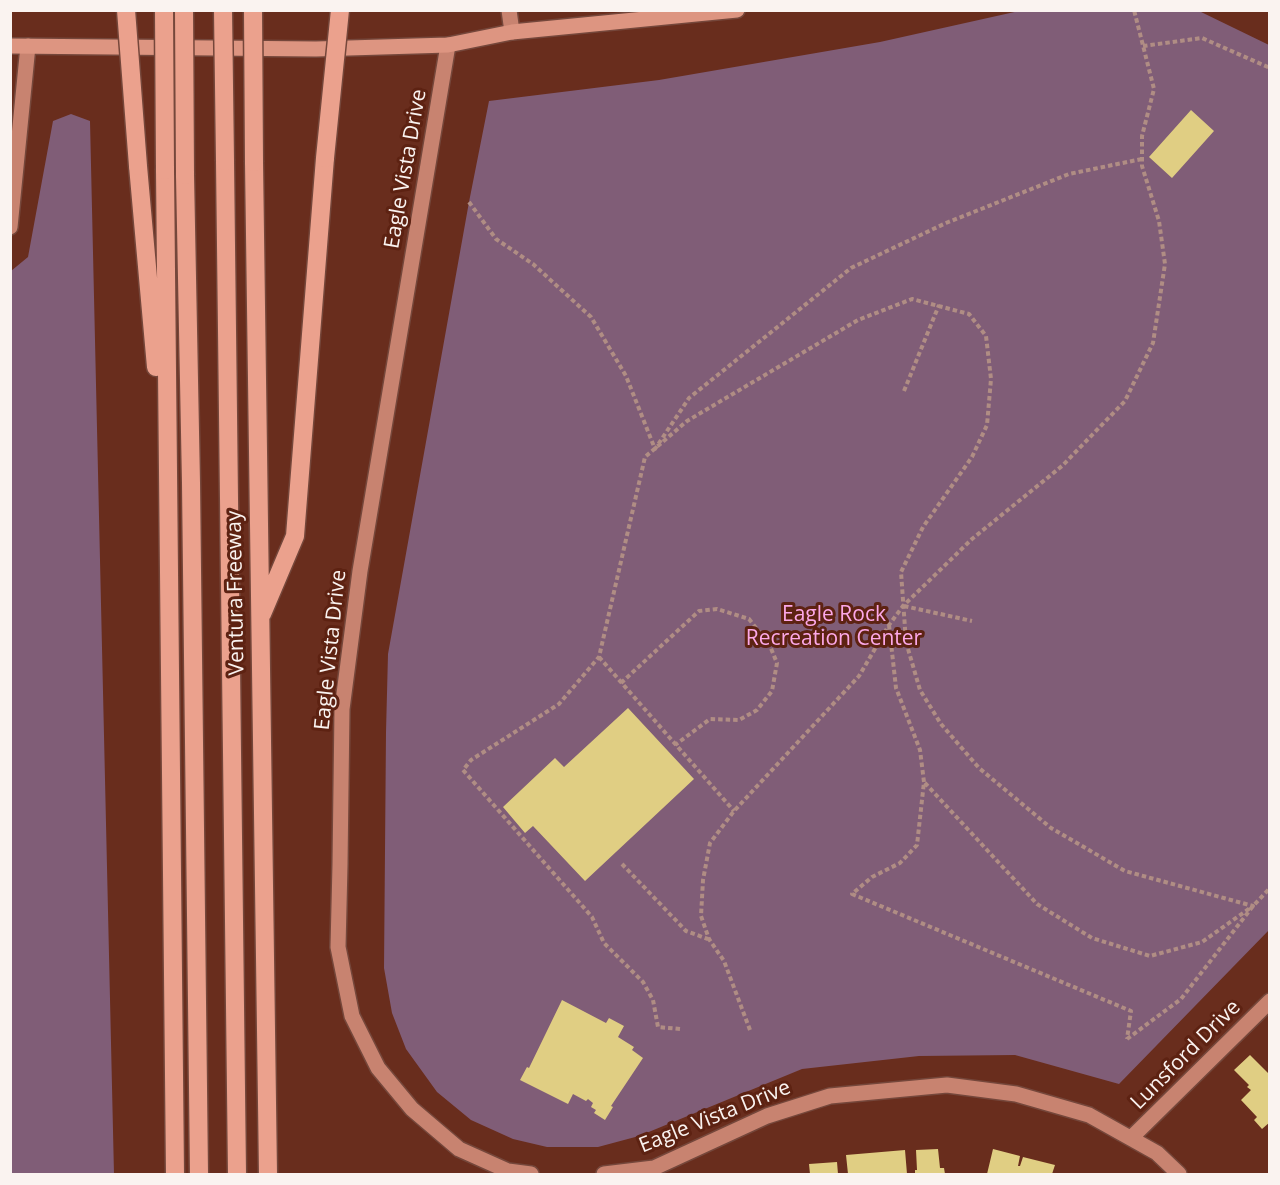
<!DOCTYPE html>
<style>
body{margin:0}
#map{position:relative;width:1280px;height:1185px;overflow:hidden;background:#692d1d;font-family:"Open Sans",sans-serif}
canvas{display:block}
.frame{position:absolute;inset:0;border:12px solid #faf3f0;pointer-events:none}
</style>
<div id="map">
<canvas width="1280" height="1185"></canvas>
<div class="frame"></div>
</div>
<script>
const c = document.querySelector('canvas').getContext('2d');
c.lineJoin = 'round';
function fill(path, color) {
  c.fillStyle = color;
  c.fill(path, 'evenodd');
}
function trace(path, color, width, dash) {
  c.strokeStyle = color;
  c.lineWidth = width;
  c.lineCap = dash ? 'butt' : 'round';
  c.setLineDash(dash || []);
  c.stroke(path);
}
function label(font, color, halo, rows, align = 'center') {
  c.font = font + ' "Open Sans",sans-serif';
  c.lineWidth = 6;
  c.setLineDash([]);
  c.textBaseline = 'middle';
  c.strokeStyle = halo;
  c.fillStyle = color;
  for (const [text, x, y, turn = 0] of rows) {
    c.save();
    c.translate(x, y);
    c.rotate((+turn || 0) * Math.PI / 180);
    c.textAlign = isNaN(turn) ? turn : align;
    if (halo) c.strokeText(text, 0, 0);
    c.fillText(text, 0, 0);
    c.restore();
  }
}
fill(new Path2D(`
 M1019 11H1199L1269 45V930L1119 1084 1015 1055 919 1056 802 1069 639 1136 598 1147H547L513 1139 471 1120 437 1092 406 1049 392 1013 384 968 386 732 388 654 469 202 489 101 659 80 880 42Z
 M71 114 90 121 114 1174H11V271L28 257 53 121Z`), '#805d77');
fill(new Path2D(`
 M1191 110 1214 131 1172 178 1149 157Z
 M628 708 694 779 585 881 533 826 525 833 503 807 555 758 564 767Z
 M562 1000 606 1023 609 1018 624 1026 618 1037 634 1047 632 1050 643 1058 611 1106 613 1107 605 1120 594 1113 596 1110 591 1107 593 1103 588 1099 586 1101 573 1094 568 1104 520 1080 527 1067 529 1068Z
 M1250 1055 1270 1075V1122L1262 1129 1254 1120 1257 1117 1241 1100 1251 1090 1247 1087 1249 1085 1234 1070Z
 M938 1149 940 1168H944L945 1174H915V1170H917L916 1150Z
 M993 1149 1020 1156 1018 1166H1020L1023 1157 1055 1165 1052 1174H987Z
 M905 1150 907 1174H848L846 1155Z
 M837 1162 838 1174H810L809 1164Z`), '#e0ce83');
const minor = new Path2D(`
 M509 10 512 32
 M448 45 360 571 342 709 340 865 338 947 352 1016 378 1068 412 1109 459 1149 508 1171 531 1174
 M10 227 28 46
 M1131 1138 1270 1001
 M604 1174 654 1168 767 1116 830 1096 947 1085 1016 1094 1089 1115 1157 1153 1179 1174`);
const major = new Path2D(`
 M10 46 316 49 448 45 512 32 737 10`);
const highway = new Path2D(`
 M225 161 237 1174
 M254 162 268 1174
 M138 166 156 367
 M165 170 175 1174
 M185 175 191 483 199 1174
 M262 614 295 536 325 158`);
trace(minor, '#75473b', 18);
trace(major, '#75473b', 18);
trace(highway, '#75473b', 21);
trace(new Path2D(`
 M1143 46 1202 38 1270 68
 M469 202 496 239 533 264 591 317 626 376 655 449 689 398 851 268 946 223 1069 174 1142 159
 M904 391 939 305
 M904 606 972 621
 M889 625 896 688 920 750 924 782 917 845 900 863 872 877 852 894 1131 1011 1127 1039
 M599 657 734 811
 M621 683 699 611 717 609 749 619 770 646 777 663 772 691 757 710 739 720 710 719 675 745
 M622 864 686 931 708 939
 M680 1029 658 1027 653 1000 643 982 604 943 592 917 463 770 471 760 559 704 599 657 645 457 687 421 858 320 912 299 969 314 986 336 991 379 987 425 972 457 923 527 901 572 906 642 920 690 941 724 979 768 1051 828 1125 871 1253 906 1202 942 1150 956 1092 938 1037 904 924 782
 M750 1030 724 961 709 939 701 916 703 880 710 843 734 811 859 676 889 625 903 606 972 539 1062 466 1125 401 1153 343 1165 264 1159 221 1142 166V136L1154 89 1134 10
 M1127 1039 1181 999 1253 906 1270 888`), '#b08d84', 4, [4.5, 3]);
trace(minor, '#c88370', 15);
trace(major, '#dd9581', 15);
trace(highway, '#eba18d', 18);
const highwayBridge = new Path2D(`
 M126 10 138 166
 M164 10 165 170
 M184 10 185 175
 M223 10 225 161
 M253 10 254 162
 M325 158 340 10`);
trace(highwayBridge, '#75473b', 21, []);
trace(highwayBridge, '#eba18d', 18);
label('21px', '#faf3f0', '#5d2212', [
 ["Eagle Vista Drive",406,169,-80],
 ["Ventura Freeway",236,593,-91],
 ["Eagle Vista Drive",331,650,-84],
 ["Lunsford Drive",1186,1055,-45],
 ["Eagle Vista Drive",715,1117,-22]
]);
label('21px', '#fca8e8', '#5d2212', [
 ["Eagle Rock",834,615],
 ["Recreation Center",834,639]
]);
</script>
